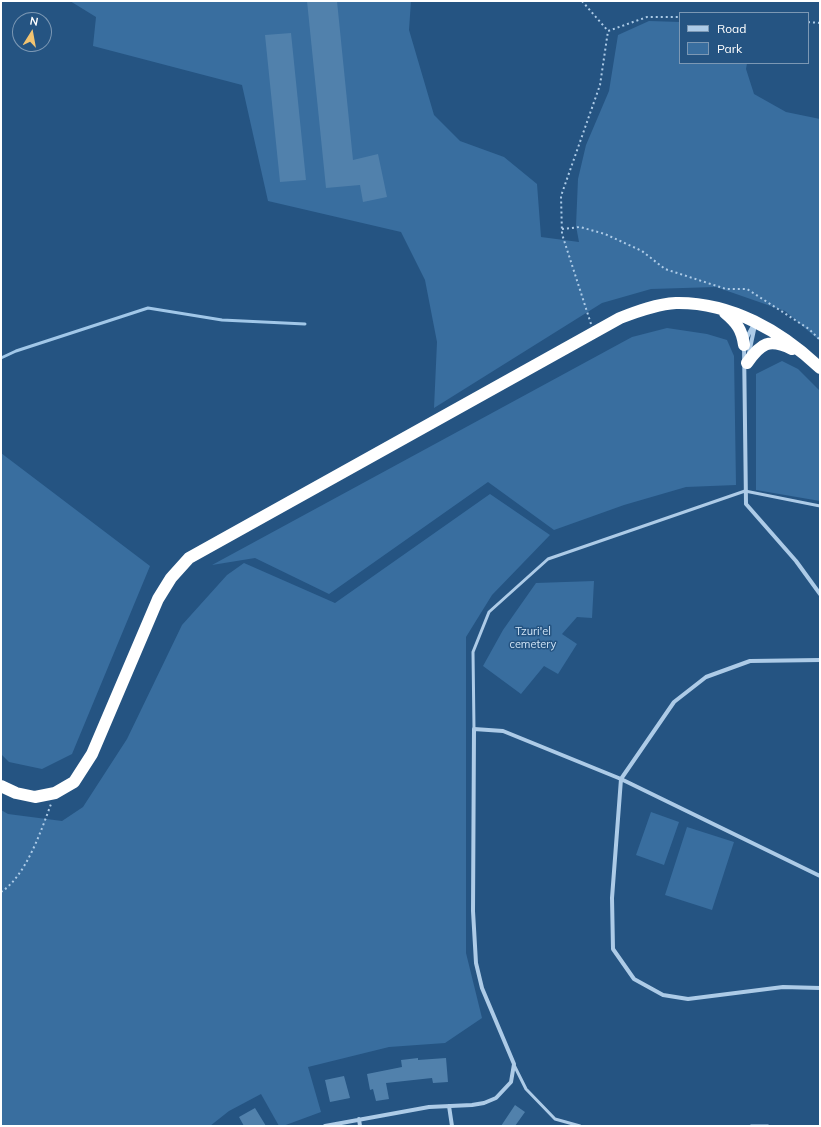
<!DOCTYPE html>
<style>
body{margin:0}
#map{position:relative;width:821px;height:1127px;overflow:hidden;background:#255482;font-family:Mulish,sans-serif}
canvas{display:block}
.frame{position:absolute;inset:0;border:2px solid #fff;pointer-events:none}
.legend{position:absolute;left:679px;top:12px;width:130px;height:52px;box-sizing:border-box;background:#255482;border:1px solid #7c98b4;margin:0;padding:5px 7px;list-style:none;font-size:12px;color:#fff}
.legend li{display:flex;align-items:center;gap:8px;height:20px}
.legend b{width:20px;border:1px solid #7c98b4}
.north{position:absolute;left:12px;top:12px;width:40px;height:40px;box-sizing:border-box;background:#255482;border:1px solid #7c98b4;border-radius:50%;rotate:11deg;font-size:11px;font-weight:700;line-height:16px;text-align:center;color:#fff}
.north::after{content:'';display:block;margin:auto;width:14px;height:18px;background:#f1c371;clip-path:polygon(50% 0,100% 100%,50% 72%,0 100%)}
</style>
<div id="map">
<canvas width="821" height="1127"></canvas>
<div class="frame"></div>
<ul class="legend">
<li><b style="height:5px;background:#adcbe7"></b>Road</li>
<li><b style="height:11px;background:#396e9f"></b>Park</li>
</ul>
<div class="north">N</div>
</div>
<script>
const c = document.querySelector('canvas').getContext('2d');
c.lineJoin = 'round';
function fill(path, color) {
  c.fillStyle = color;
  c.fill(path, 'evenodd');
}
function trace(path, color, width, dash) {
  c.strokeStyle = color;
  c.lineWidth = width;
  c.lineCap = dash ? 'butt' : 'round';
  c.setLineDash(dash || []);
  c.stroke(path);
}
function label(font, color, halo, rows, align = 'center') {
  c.font = font + ' Mulish,sans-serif';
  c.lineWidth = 3;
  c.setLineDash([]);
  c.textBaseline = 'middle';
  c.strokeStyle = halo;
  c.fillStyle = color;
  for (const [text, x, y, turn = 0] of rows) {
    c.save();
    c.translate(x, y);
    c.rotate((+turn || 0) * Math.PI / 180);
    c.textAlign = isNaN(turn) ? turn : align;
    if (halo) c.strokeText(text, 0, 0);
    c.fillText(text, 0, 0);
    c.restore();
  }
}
fill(new Path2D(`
 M70 1H411L409 30 434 115 460 141 504 157 537 184 541 237 579 242 576 226 578 179 586 145 609 91 618 35 649 21 680 22V63H747L746 69 754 94 786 112 820 119V341L785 311 716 287 651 289 602 303 434 408 437 342 425 280 401 232 268 201 242 85 93 46 96 17Z
 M667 328 707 334 727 340 734 356 736 485 686 487 624 505 554 530 488 482 329 594 255 558 212 565 632 337Z
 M782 361 798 369 820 391V501L756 490V374Z
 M1 453 150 566 72 754 42 769 9 762 1 754Z
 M490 494 550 535 492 595 466 637V953L482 1018 445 1043 389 1047 308 1067 321 1112 283 1126H279L261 1094 229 1111 210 1126H1V810L8 814 62 821 83 807 127 739 182 625 227 575 244 563 335 603Z
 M594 581 592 618 577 617 562 634 577 644 558 674 544 666 521 694 483 666 503 630 536 583Z
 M651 812 679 822 664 865 636 855Z
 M687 827 734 842 712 910 665 895Z`), '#396e9f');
trace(new Path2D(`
 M1 358 16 351 148 308 222 320 305 324`), '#a1c7e8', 3);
fill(new Path2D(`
 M307 1H337L353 160 378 154 387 197 363 202 360 185 326 188Z
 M291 33 306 180 280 182 265 35Z
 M418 1058V1060L446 1058 448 1082 433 1083 432 1078 386 1083 389 1099 376 1101 373 1089 370 1090 367 1074 402 1067 401 1060Z
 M344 1076 350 1098 330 1102 325 1080Z
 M515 1105 525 1112 515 1126H501Z
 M255 1108 266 1126H244L239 1117Z`), '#5181ac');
trace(new Path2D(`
 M582 1 608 31
 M808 22 820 23
 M562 229 580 227 605 234 642 251 665 269 726 289H747L809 329 820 340
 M591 324 562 234 561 196 600 85 608 31 647 17H680
 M1 892C26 876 41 831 51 804`), '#adcbe7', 2, [2, 3]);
trace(new Path2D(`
 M474 729 473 652 489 612 548 559 745 491 820 506
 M514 1065 526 1089 555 1119 580 1126
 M751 1126H768`), '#adcbe7', 3);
trace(new Path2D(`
 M746 339 754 324
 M744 345 746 504 796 561 820 594
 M749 353 755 325
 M820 660 750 661 706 677 674 702 621 779 612 898 613 949 634 979 663 995 688 999 783 987 820 988
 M449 1106 452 1126
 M359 1119 360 1126
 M325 1126 429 1107 472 1105 484 1103 496 1098 511 1082 514 1064 482 988 476 963 473 911 474 729 503 731 621 779 820 876`), '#adcbe7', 4);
trace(new Path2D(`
 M725 313C737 323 742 330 744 345
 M747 363C761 343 769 338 792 349
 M1 786 16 793 35 797 55 793 74 782 92 754 158 599 171 578 189 558 620 318C638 311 657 304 676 303 731 302 781 331 820 368`), '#fff', 12);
label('11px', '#d0e4f6', '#255482', [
 ["Tzuri'el",533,632],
 ["cemetery",533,645]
]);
</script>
